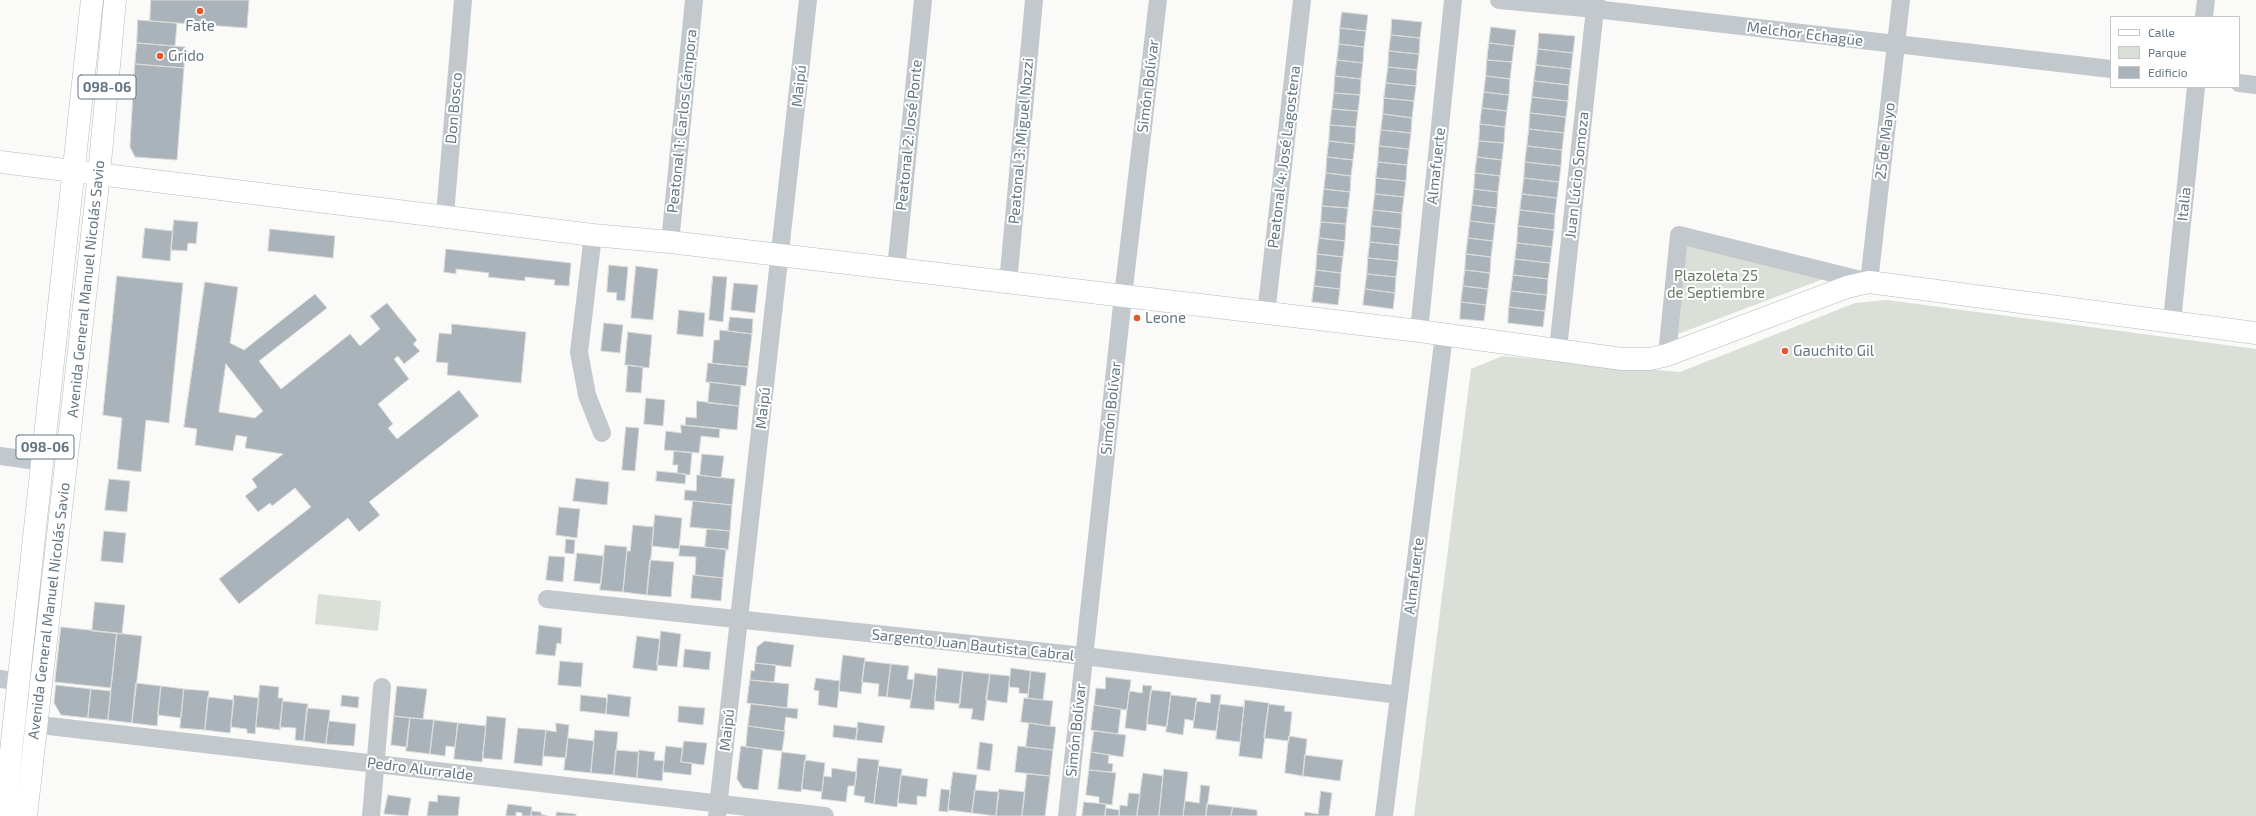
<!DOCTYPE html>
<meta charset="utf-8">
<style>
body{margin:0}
#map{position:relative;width:2256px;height:816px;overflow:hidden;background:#fafaf8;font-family:"Exo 2",sans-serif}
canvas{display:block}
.legend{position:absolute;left:2110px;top:16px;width:130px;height:72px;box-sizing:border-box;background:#fff;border:1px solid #c1c8cd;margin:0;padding:5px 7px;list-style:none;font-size:12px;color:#657683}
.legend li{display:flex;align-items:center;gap:8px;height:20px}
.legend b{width:20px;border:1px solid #c1c8cd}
</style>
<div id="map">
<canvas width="2256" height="816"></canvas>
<ul class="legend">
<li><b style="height:5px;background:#fff"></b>Calle</li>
<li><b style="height:11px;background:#dadfd7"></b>Parque</li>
<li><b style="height:11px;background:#aab3b9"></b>Edificio</li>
</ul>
</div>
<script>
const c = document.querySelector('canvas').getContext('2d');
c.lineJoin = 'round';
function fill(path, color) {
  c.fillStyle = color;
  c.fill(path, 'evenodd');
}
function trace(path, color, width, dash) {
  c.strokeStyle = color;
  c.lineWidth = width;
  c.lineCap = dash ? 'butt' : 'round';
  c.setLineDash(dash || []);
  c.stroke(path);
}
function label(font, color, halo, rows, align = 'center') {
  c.font = font + ' "Exo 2",sans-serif';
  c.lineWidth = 4;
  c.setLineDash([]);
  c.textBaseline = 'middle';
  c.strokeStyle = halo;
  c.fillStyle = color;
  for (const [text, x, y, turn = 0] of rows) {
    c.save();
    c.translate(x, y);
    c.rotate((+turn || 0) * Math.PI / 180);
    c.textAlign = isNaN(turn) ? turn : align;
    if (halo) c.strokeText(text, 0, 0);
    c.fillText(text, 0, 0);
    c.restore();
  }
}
fill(new Path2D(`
 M1686 246 1842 272 1678 334Z
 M1887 300 2256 349V816H1414L1471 369 1502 356 1680 372 1855 303Z
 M318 594 381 601 378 631 315 624Z`), '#dadfd7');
const building = new Path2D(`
 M151 0H249L247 28 150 21Z
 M1342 12 1368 15 1366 31 1340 28Z
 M1392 19 1422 22 1420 38 1391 35Z
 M138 20 177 23 175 46 137 43Z
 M1491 27 1516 30 1514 46 1489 43Z
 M1340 28 1366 31 1364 47 1339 44Z
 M1539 33 1575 36 1573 53 1538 49Z
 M1391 35 1420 38 1419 54 1389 51Z
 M137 43 185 47 184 68 135 64Z
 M1489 43 1514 46 1512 62 1487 60Z
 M1339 44 1364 47 1363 63 1337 60Z
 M1538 49 1573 53 1571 69 1536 65Z
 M1389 51 1419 54 1417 70 1388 67Z
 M1337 60 1363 63 1361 79 1335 76Z
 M1487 60 1512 62 1510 79 1486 76Z
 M135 64 184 68 177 160 135 157 130 147Z
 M1536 65 1571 69 1569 85 1534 81Z
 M1388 67 1417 70 1416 86 1386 83Z
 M1335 76 1361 79 1360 95 1334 93Z
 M1486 76 1510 79 1509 95 1484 92Z
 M1534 81 1569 85 1568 101 1532 97Z
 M1386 83 1416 86 1414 101 1384 98Z
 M1484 92 1509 95 1507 111 1482 108Z
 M1334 93 1360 95 1358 111 1332 109Z
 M1532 97 1568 101 1566 117 1530 113Z
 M1384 98 1414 101 1412 118 1383 114Z
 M1482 108 1507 111 1505 127 1480 124Z
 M1332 109 1358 111 1356 127 1330 125Z
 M1530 113 1566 117 1564 133 1529 129Z
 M1383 114 1412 118 1411 133 1381 130Z
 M1480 124 1505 127 1504 143 1479 141Z
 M1330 125 1356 127 1355 144 1329 141Z
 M1529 129 1564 133 1562 150 1527 146Z
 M1381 130 1411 133 1409 149 1379 146Z
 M1329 141 1355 144 1353 160 1327 157Z
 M1479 141 1504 143 1502 160 1477 157Z
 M1379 146 1409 149 1407 165 1378 162Z
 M1527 146 1562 150 1561 166 1525 162Z
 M1327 157 1353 160 1351 176 1326 173Z
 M1477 157 1502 160 1500 176 1475 173Z
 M1378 162 1407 165 1406 181 1376 178Z
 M1525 162 1561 166 1559 182 1524 178Z
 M1326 173 1351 176 1350 192 1324 189Z
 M1475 173 1500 176 1498 192 1474 189Z
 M1376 178 1406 181 1404 197 1375 194Z
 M1524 178 1559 182 1557 198 1522 194Z
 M1324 189 1350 192 1348 208 1322 206Z
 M1474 189 1498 192 1497 208 1472 205Z
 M1375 194 1404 197 1402 213 1373 210Z
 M1522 194 1557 198 1555 214 1520 210Z
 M1472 205 1497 208 1495 224 1470 221Z
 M1322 206 1348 208 1346 224 1321 222Z
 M1373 210 1402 213 1401 229 1371 226Z
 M1520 210 1555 214 1554 230 1518 226Z
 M174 220 198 222 196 244 188 243 187 251 171 250Z
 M1470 221 1495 224 1493 241 1468 238Z
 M1321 222 1346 224 1345 241 1319 238Z
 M1371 226 1401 229 1399 245 1370 242Z
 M1518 226 1554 230 1552 247 1517 243Z
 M145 228 173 231 170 261 142 258Z
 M270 229 335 236 333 258 268 251Z
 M1319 238 1345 241 1343 257 1317 254Z
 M1468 238 1493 241 1491 257 1466 254Z
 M1370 242 1399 245 1398 261 1368 258Z
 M1517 243 1552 247 1550 263 1515 259Z
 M446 249 571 263 569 286 554 285 555 280 525 277V281L488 277 489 273 456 269V274L444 272Z
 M1317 254 1343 257 1341 273 1316 270Z
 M1466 254 1491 257 1490 273 1465 270Z
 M1368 258 1398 261 1396 277 1367 274Z
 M1515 259 1550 263 1548 279 1513 275Z
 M609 265 628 267 625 301 616 300 617 293 607 292Z
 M636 266 658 269 653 320 631 318Z
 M1316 270 1341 273 1340 289 1314 286Z
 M1465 270 1490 273 1488 289 1463 286Z
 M1367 274 1396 277 1395 293 1365 289Z
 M1513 275 1548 279 1547 295 1511 291Z
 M117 276 183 283 169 423 146 420 141 472 117 469 122 418 103 415Z
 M713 276 727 277 723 322 709 320Z
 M205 282 238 287 230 343 244 350 315 294 327 308 259 361 281 389 350 334 360 346 380 329 370 316 387 303 417 340 413 344 420 351 404 364 398 356 394 359 409 379 378 404 393 424 388 428 397 439 459 390 479 416 369 502 380 515 359 532 348 518 239 604 219 579 311 507 295 488 272 506 270 503 258 512 245 496 257 487 252 479 283 454 245 448 247 437 236 435 233 451 195 445 197 429 184 427ZM226 364 263 411 255 418 219 412Z
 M734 283 758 285 755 313 731 310Z
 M1314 286 1340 289 1338 305 1312 302Z
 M1463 286 1488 289 1486 305 1461 302Z
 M1365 289 1395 293 1393 309 1363 305Z
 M1511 291 1547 295 1545 311 1509 307Z
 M1461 302 1486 305 1484 321 1460 319Z
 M1509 307 1545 311 1543 327 1508 323Z
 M679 310 705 313 703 337 677 334Z
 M730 317 753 319 752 334 728 331Z
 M604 323 623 325 620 353 601 351Z
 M452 324 526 332 521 383 447 375 448 363 436 362 439 333 451 334Z
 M720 330 752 334 748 367 712 363 714 340H719Z
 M628 332 652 335 649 368 625 365Z
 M708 363 748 367 746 386 706 382Z
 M628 365 643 367 641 393 626 392Z
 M710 382 741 386 739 406 708 403Z
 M646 398 665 400 663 426 644 424Z
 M697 401 739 406 737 430 685 425 686 417 696 418Z
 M681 425 720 429 719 438 701 436 699 453 664 450 666 431 681 433Z
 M626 427 639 428 635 471 622 470Z
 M674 451 692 453 690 475 677 473 678 465H673Z
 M702 454 724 456 721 478 700 475Z
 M657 471 686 474 685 484 656 481Z
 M697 475 735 479 732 505 684 500 685 490 696 491Z
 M576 478 609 482 607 505 573 501Z
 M109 479 130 481 127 512 105 510Z
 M693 501 732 505 730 531 690 527Z
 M559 507 580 509 577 538 556 535Z
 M655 515 682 518 679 549 652 546Z
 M633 525 654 527 647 595 623 592 627 551H630Z
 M707 529 730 531 728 550 705 547Z
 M104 531 126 533 123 563 101 561Z
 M566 539 575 540 574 554 565 553Z
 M605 545 627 547 623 592 600 590Z
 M680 545 726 549 723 578 695 575 696 557 679 556Z
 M577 553 604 556 601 584 574 581Z
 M549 556 565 557 563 582 546 580Z
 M650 560 674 562 671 597 647 595Z
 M693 575 723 578 721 601 691 598Z
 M95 602 125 605 122 634 92 631Z
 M539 625 562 628 561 644 557 643 555 656 536 654Z
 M61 627 117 633 111 688 55 682Z
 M661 631 681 634 677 667 657 665Z
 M117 633 142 636 132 723 108 720Z
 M637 636 660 639 657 671 633 668Z
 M765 641 794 645 791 667 755 663 757 647Z
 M685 649 711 652 709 670 683 667Z
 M843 655 865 658 861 694 839 691Z
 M560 661 583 663 581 687 558 685Z
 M865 661 891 664 887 697 878 696 879 684 862 682Z
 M755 663 776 665 774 682 750 680 751 670 754 671Z
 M891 664 909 666 907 679 914 680 911 700 887 697Z
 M938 668 963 671 960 704 935 701Z
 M1011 668 1031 671 1028 694 1019 693V688L1009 687Z
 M963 671 990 674 984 721 971 719 973 709 959 708Z
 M1031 671 1046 673 1043 700 1028 698Z
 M915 673 937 676 934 710 910 708Z
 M990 674 1010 676 1007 703 986 700Z
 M1106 677 1131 680 1127 710 1094 705 1096 688 1105 689Z
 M816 678 840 681 837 708 818 705 819 691 814 690Z
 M750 680 789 684 787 708 747 703Z
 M136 683 161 686 157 726 132 723Z
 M56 685 91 689 88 718 61 715 54 703Z
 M260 685 279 687 278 698H283L280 730 256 727Z
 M1143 685 1152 686 1146 731 1125 728 1129 691 1142 693Z
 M161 686 184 689 181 718 158 715Z
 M397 686 427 689 423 719 394 716Z
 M91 689 111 691 108 720 88 718Z
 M184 689 209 691 205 730 180 728Z
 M1151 690 1171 692 1167 727 1147 724Z
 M608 694 631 697 629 717 606 714Z
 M1211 694 1221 695 1216 731 1193 728 1196 701 1210 703Z
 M234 695 259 698 255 734 247 733V729L231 727Z
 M342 695 359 697 358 708 341 706Z
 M581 695 607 698 606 714 580 711Z
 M1171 695 1197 698 1194 721 1185 719 1183 735 1166 732Z
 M208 697 234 700 230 733 205 730Z
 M1024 698 1053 701 1050 726 1021 722Z
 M1245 700 1269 703 1262 759 1239 756Z
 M283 701 308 704 304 741 295 740 296 728 280 727Z
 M751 704 798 709 797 719 786 717 784 731 748 726Z
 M1220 704 1244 707 1240 742 1216 739Z
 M1269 704 1285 706 1284 711 1292 712 1289 741 1264 738Z
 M1094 705 1121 709 1118 734 1091 730Z
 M679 706 705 708 703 725 678 722Z
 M307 708 330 710 326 744 304 741Z
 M394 716 410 718 407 747 391 745Z
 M487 716 506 718 502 760 483 758Z
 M410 718 434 720 430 754 406 751Z
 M434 720 458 723 455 747 446 746 445 756 430 754Z
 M329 721 356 724 354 746 326 744Z
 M858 722 885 726 882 743 856 740Z
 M458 723 486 726 482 762 454 759Z
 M556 723 569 725 566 758 543 756 546 730 556 732Z
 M1029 723 1056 727 1053 750 1026 747Z
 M834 725 858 728 856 740 833 737Z
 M748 726 785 731 782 751 746 747Z
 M518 728 546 730 542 766 514 763Z
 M595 730 618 732 614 775 591 773Z
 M1094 731 1126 735 1123 757 1091 752Z
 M1289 736 1307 739 1303 776 1285 773Z
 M568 738 594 741 591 773 564 770Z
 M684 741 707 743 704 765 681 762Z
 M980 742 993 744 990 771 977 769Z
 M666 746 683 748 681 762 692 763 691 775 663 772Z
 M741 746 763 749 758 790 743 788 737 779Z
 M1018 746 1053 750 1050 776 1015 772Z
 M616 750 639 752 637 778 614 775Z
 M639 750 655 752 654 760 664 761 662 781 637 778Z
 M782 752 806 755 801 792 778 789Z
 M1091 752 1109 755 1108 763 1113 764 1112 772 1089 770Z
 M1305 755 1343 760 1340 781 1303 776Z
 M858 758 879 760 874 804 864 802 865 797 854 795Z
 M805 760 825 763 822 792 802 789Z
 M879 766 902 769 897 807 874 804Z
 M832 768 857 772 855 786H848L846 802 821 799 824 776 831 777Z
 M1164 769 1188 772 1183 816H1159Z
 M1089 770 1116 773 1112 805 1099 803V797L1086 795Z
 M953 772 977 775 972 813 948 810Z
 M1143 773 1163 776 1159 816H1137Z
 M1027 774 1050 776 1045 816H1022Z
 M901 775 928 779 926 797 917 796V805L898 803Z
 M1201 785 1210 786 1206 816H1183L1185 801 1199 803Z
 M941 789 950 790 948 812 939 811Z
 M999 789 1025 792 1022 816H996Z
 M975 790 999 792 996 816 972 813Z
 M1321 791 1332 793 1329 816H1304L1305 812 1318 814Z
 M1129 793 1140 794 1137 816H1119L1120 805 1127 806Z
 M388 795 411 798 408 816 384 814Z
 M438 795 460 797 458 816H427L429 801 437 802Z
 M1084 802 1106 804 1105 816H1082Z
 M508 804 532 807 531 816H522V813L516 812V816H506Z
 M1207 804 1233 807 1231 816H1206Z
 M1233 807 1257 810V816H1231Z
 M1106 808 1119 810V816H1105Z
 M532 811 541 812V814L548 816H531Z
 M557 812 576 814V816H556Z`);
fill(building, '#aab3b9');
trace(building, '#dcdcda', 1);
const major = new Path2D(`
 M0 162 593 235 670 242 1419 331 1622 359H1650L1667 355 1847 287 1869 282 2256 333
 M4 816 92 0
 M26 816 99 174 115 0`);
trace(major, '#b5babe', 23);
trace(new Path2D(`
 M1499 0 1595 9 2111 69
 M2204 17 2206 0
 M2239 83 2256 85
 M445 215 463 0
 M593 235 579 352 587 395 602 433
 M670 242 694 0
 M896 269 923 0
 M1008 283 1034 0
 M1266 314 1302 0
 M2172 321 2196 87
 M1419 331 1453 0
 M1558 349 1596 0
 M1667 355 1679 235 1869 282 1901 0
 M0 456 43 462
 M547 599 1084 656 1399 695
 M0 679 41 685
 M23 723 825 816
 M371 816 382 687
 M717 816 808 0
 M1067 816 1123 296 1158 0
 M1384 816 1444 335`), '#c3c8cc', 18);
trace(major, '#fff', 22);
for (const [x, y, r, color] of [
 [200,11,4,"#e4572e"],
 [160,56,4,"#e4572e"],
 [1137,318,4,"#e4572e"],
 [1785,351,4,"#e4572e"]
]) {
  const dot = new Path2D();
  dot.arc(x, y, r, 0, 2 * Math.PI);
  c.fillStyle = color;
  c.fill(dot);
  trace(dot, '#fff', 1.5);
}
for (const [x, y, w] of [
 [107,87,58],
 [45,447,58]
]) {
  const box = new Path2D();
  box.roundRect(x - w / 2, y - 12, w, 24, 3);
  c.fillStyle = '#fff';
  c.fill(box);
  trace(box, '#657683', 1);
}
label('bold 14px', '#657683', null, [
 ["098-06",107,87],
 ["098-06",45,447]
]);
label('15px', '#657683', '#fff', [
 ["Fate",200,26,"center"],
 ["Grido",168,56],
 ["Leone",1145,318],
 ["Gauchito Gil",1793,351]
], 'left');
label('15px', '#657683', '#fff', [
 ["Melchor Echagüe",1805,34,7],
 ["Maipú",799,86,-84],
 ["Simón Bolívar",1148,86,-83],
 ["Don Bosco",454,108,-85],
 ["Peatonal 1: Carlos Cámpora",682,121,-84],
 ["Peatonal 2: José Ponte",909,135,-84],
 ["Peatonal 3: Miguel Nozzi",1021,141,-85],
 ["25 de Mayo",1885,141,-83],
 ["Peatonal 4: José Lagostena",1284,157,-83],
 ["Almafuerte",1436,166,-84],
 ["Juan Lúcio Somoza",1577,175,-84],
 ["Italia",2184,204,-84],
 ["Avenida General Manuel Nicolás Savio",86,289,-84],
 ["Maipú",763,408,-84],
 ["Simón Bolívar",1111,408,-84],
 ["Almafuerte",1414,576,-83],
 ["Avenida General Manuel Nicolás Savio",49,611,-83],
 ["Sargento Juan Bautista Cabral",973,645,6],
 ["Maipú",727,730,-84],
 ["Simón Bolívar",1076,730,-84],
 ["Pedro Alurralde",420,769,7]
]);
label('15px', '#687a64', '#fff', [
 ["Plazoleta 25",1716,276],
 ["de Septiembre",1716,293]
]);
</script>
